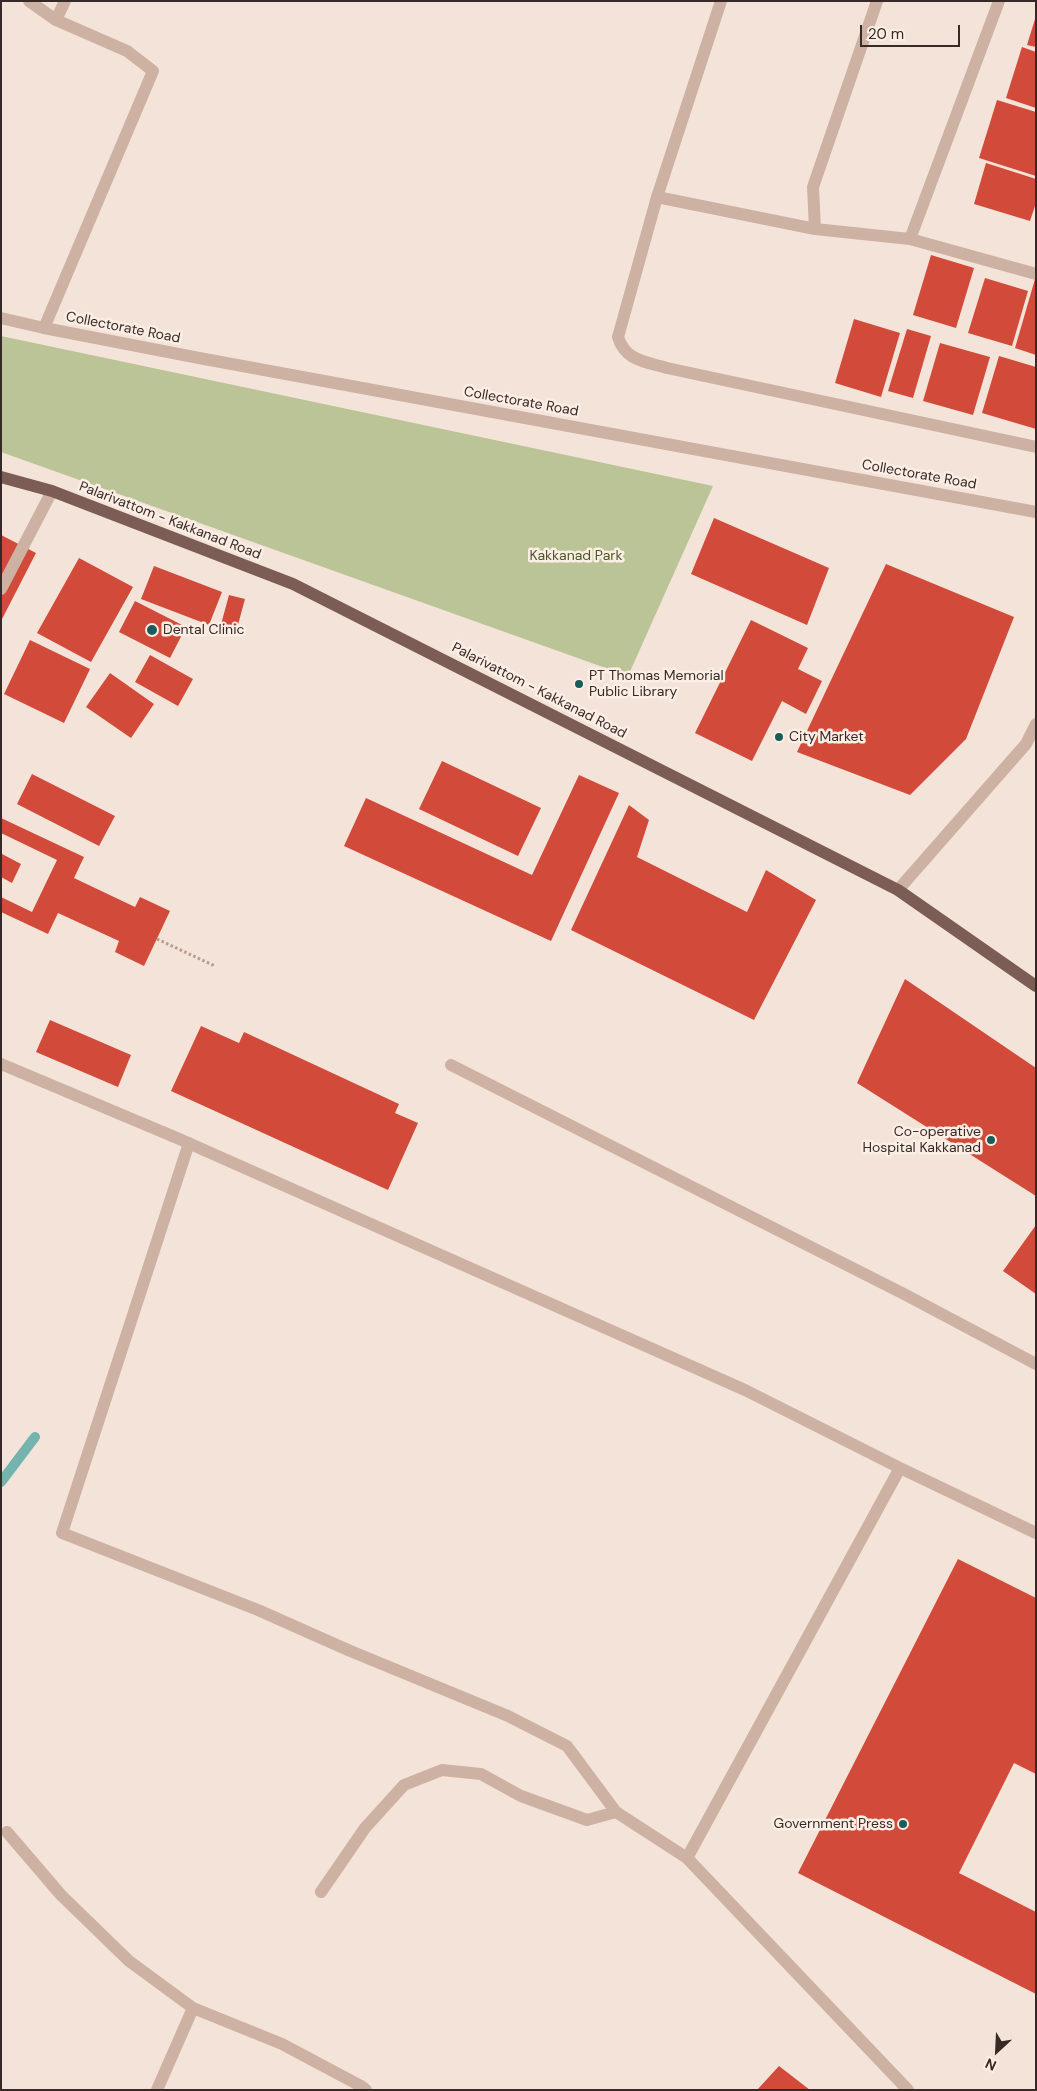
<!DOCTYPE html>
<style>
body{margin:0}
#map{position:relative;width:1037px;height:2091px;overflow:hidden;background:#f4e3d8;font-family:"DM Sans",sans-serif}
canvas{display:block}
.frame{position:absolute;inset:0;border:2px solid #372926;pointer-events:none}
.north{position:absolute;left:972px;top:2026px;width:50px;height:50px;-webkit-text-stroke:4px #fbeee5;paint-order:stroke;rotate:205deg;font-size:14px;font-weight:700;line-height:20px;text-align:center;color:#372926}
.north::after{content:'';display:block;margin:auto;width:18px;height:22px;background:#372926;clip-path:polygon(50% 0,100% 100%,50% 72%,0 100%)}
.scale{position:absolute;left:860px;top:25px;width:100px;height:22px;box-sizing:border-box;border:2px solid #372926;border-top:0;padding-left:6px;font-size:15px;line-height:18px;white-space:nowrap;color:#372926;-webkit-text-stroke:4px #fbeee5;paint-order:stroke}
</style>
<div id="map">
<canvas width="1037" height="2091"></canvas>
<div class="frame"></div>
<div class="north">N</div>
<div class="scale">20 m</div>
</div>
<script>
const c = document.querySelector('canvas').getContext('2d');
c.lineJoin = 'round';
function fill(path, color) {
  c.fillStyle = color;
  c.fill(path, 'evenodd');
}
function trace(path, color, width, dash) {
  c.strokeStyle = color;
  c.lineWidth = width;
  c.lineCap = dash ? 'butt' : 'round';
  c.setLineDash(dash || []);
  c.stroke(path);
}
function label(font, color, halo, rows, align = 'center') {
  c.font = font + ' "DM Sans",sans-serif';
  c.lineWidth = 5;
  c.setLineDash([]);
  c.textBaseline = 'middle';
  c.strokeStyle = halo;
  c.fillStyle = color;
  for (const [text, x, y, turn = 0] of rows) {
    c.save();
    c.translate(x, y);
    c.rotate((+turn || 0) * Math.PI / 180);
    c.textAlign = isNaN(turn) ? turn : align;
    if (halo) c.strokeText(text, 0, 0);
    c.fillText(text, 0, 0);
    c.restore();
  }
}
fill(new Path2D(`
 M1 336 713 486 628 676 1 452Z`), '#bbc497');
trace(new Path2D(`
 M1 1482 35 1437`), '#75b3ae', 10);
fill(new Path2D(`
 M1035 19H1036V47L1027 45Z
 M1022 47 1036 52V108L1006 98Z
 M997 100 1036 112V176L979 158Z
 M986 163 1036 179V203L1030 221 974 204Z
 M931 255 974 268 956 328 913 315Z
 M985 278 1028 291 1012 346 968 333Z
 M1035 279 1036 280V355L1015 348Z
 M854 319 900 333 881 397 835 383Z
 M907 329 931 336 913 398 888 391Z
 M940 343 990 357 973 415 923 401Z
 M999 356 1036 367V429L982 413Z
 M714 518 829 568 807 625 691 574Z
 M1 535 36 553 1 621Z
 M79 558 133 587 91 662 37 633Z
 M886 564 1014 617 966 739 910 795 797 752Z
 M154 566 222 592 209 625 141 599Z
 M229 595 245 599 236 632 220 628Z
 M135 601 186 627 170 658 119 632Z
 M751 620 808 648 798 669 822 681 806 714 782 701 752 761 695 733Z
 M30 640 90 669 64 723 4 694Z
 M150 655 193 679 178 706 135 682Z
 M110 673 154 704 131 738 86 707Z
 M442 761 541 808 518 856 419 809Z
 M32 774 115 816 99 846 17 804Z
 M579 775 619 793 551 941 344 846 366 798 532 875Z
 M629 805 649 820 637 857 747 912 766 870 816 900 754 1020 571 930Z
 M1 818 84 857 74 878 135 907 140 897 170 911 144 966 115 952 119 941 58 913 48 934 1 912V897L32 912 57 860 1 833Z
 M2 854 21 864 12 883 1 877Z
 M905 979 1036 1068V1196L857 1083Z
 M50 1020 131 1055 118 1087 36 1052Z
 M201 1026 239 1043 244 1032 399 1104 395 1113 418 1123 388 1190 171 1091Z
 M1036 1225V1294L1003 1271Z
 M958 1559 1036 1598V1774L1014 1763 959 1873 1036 1912V1994L798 1873Z
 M779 2066 810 2090H757Z`), '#d24a39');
trace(new Path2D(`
 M157 939 215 966`), '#b99a8d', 3, [2.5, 2.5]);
trace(new Path2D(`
 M451 1065 904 1294 1036 1364`), '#cdb1a3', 12);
trace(new Path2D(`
 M29 1 56 20 127 51 153 71 44 328
 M721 1 657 197 618 337C625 361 647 362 667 368L1036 447
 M56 20 65 1
 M657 197 815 229 910 239 1036 274
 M815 229 813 187 877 1
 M910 239 999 1
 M1 589 52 491
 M898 890 1026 744 1036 724
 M1 1064 177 1138 745 1390 900 1468 1036 1533
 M189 1143 62 1533 258 1610 348 1650 508 1716 567 1746 616 1812
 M7 1832 61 1895 129 1961 193 2008 282 2044 361 2086 366 2090
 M687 1858 900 1468
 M321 1892 365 1828 404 1785 442 1770 481 1774 521 1796 587 1820 616 1812 687 1858 908 2090
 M157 2090 193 2008`), '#cdb1a3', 12);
trace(new Path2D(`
 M1 318 44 328 199 358 1036 512`), '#cdb1a3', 12);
trace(new Path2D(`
 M1 477 52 491 293 584 898 890 1036 986`), '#7b5d55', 12);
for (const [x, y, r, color] of [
 [152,630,6,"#185d58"],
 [579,684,5,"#185d58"],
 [779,737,5,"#185d58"],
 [991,1140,5,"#185d58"],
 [903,1824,5,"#185d58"]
]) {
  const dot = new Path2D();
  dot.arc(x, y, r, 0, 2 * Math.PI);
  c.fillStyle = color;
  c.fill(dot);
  trace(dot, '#fbeee5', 2);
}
label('14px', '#372926', '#fbeee5', [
 ["Collectorate Road",123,328,11],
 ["Collectorate Road",521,402,10],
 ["Collectorate Road",919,475,10],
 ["Palarivattom - Kakkanad Road",170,521,21],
 ["Palarivattom - Kakkanad Road",539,691,27]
]);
label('14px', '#4c5827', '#fbeee5', [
 ["Kakkanad Park",576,556]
]);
label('14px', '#372926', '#fbeee5', [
 ["Dental Clinic",163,630],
 ["PT Thomas Memorial",589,676],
 ["Public Library",589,692],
 ["City Market",789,737],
 ["Co-operative",981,1132,"right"],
 ["Hospital Kakkanad",981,1148,"right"],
 ["Government Press",893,1824,"right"]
], 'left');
</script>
